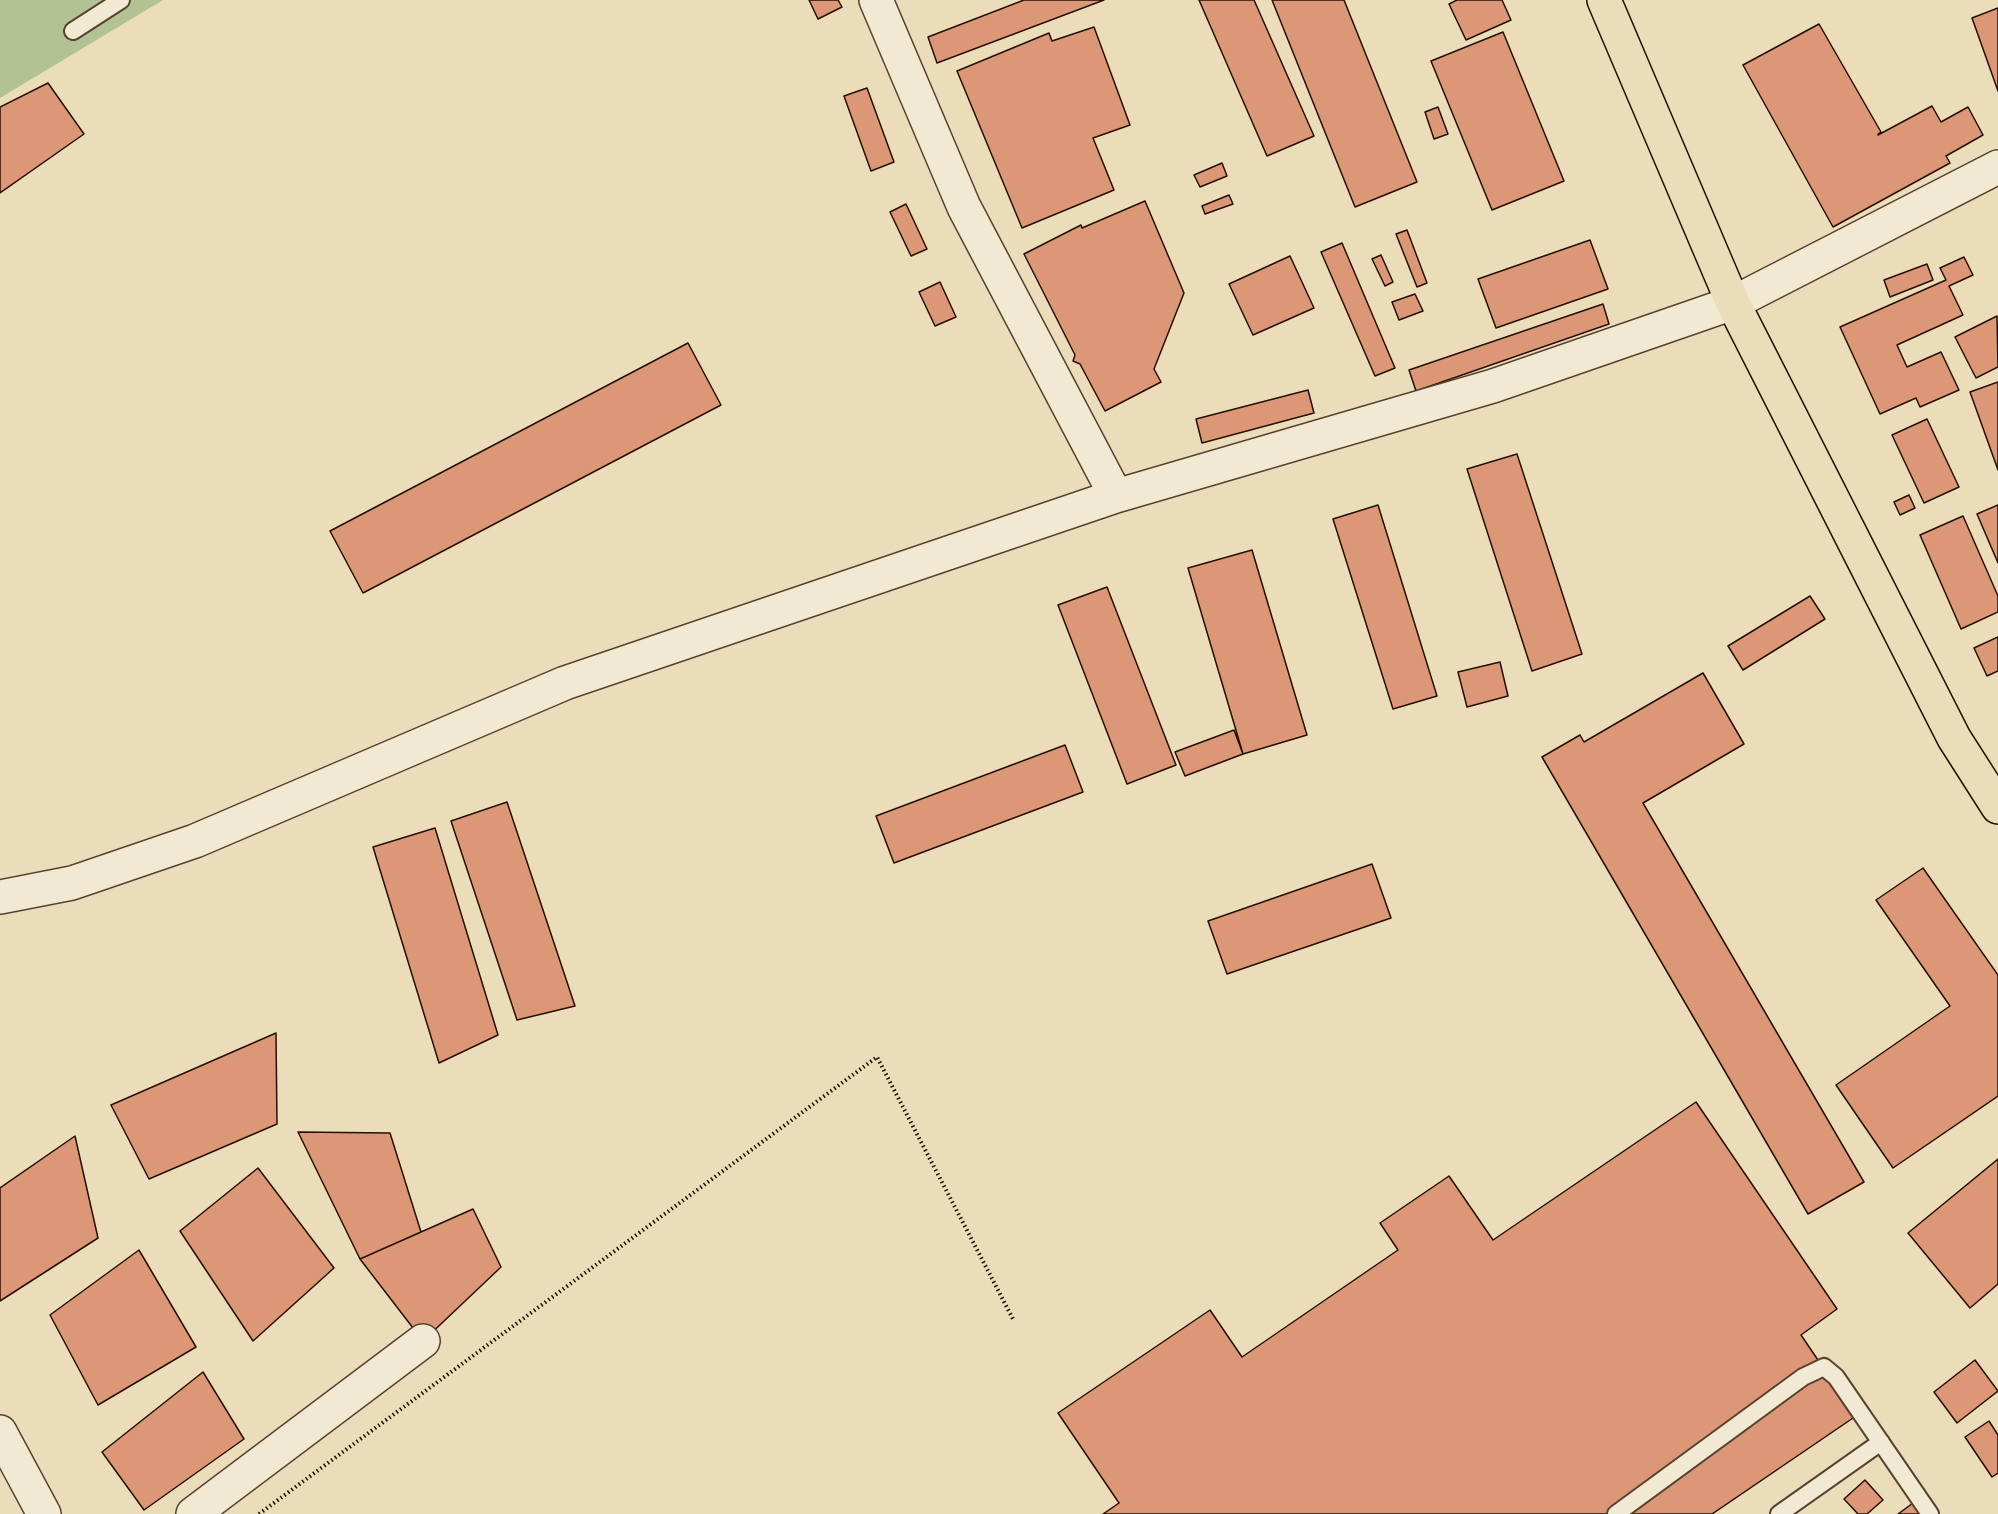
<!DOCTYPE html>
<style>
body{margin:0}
canvas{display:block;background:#ebddb9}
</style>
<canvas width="1998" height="1514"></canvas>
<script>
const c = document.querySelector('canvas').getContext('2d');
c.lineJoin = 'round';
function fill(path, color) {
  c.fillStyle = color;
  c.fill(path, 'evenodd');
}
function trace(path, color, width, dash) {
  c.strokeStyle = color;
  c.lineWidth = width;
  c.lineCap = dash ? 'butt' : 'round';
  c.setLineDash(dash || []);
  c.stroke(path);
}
fill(new Path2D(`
 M0 0H163L0 98Z`), '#b2c293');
const building = new Path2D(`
 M809 0H838L842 7 818 19Z
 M1024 0H1104L937 63 928 37Z
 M1199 0H1254L1314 136 1267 156Z
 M1272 0H1344L1417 182 1355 207Z
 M1457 0H1502L1511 20 1466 40 1449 4Z
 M1998 8V91L1972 18Z
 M1819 24 1881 132 1878 134V135L1932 106 1941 122 1968 107 1983 135 1946 156 1950 163 1833 227 1743 65Z
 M1094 27 1130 125 1093 138 1114 190 1022 228 957 71 1049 33 1052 41Z
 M1503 32 1564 181 1492 210 1431 61Z
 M48 83 84 134 0 193V107Z
 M867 88 894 162 871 171 844 96Z
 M1438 107 1448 134 1434 139 1425 112Z
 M1222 163 1227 176 1200 187 1194 175Z
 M1229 195 1233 204 1205 214 1202 206Z
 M1145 201 1184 293 1154 369 1161 382 1105 411 1080 364 1073 361 1075 355 1024 254 1081 225 1082 228Z
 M906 204 927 249 911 256 890 212Z
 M1407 230 1427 283 1417 287 1396 234Z
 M1590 240 1608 289 1496 328 1478 279Z
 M1342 243 1395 368 1375 376 1321 252Z
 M1381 255 1393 282 1385 286 1372 259Z
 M1290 256 1314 308 1253 335 1229 284Z
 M1964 257 1973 275 1949 286 1963 315 1897 345 1907 367 1941 352 1959 390 1920 407 1916 398 1880 414 1840 327 1946 280 1940 268Z
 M1927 264 1933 280 1890 297 1884 280Z
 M940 282 956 317 935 326 919 292Z
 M1415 294 1423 311 1399 320 1392 302Z
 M1603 304 1609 324 1416 391 1409 370Z
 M1997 316 1998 367 1976 378 1955 337Z
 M688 343 721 405 363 593 330 531Z
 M1998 382V470L1970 392Z
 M1308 390 1314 413 1202 443 1196 419Z
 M1927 419 1959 487 1924 503 1892 435Z
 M1517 454 1582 654 1532 671 1467 469Z
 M1909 495 1915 508 1900 515 1894 502Z
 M1378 505 1437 696 1393 709 1333 519Z
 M1998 505V563L1977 514Z
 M1963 516 1998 596V612L1961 629 1920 535Z
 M1252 550 1307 735 1243 754 1188 568Z
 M1107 587 1176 765 1127 784 1058 605Z
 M1810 596 1825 619 1743 670 1728 646Z
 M1998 637V671L1987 676 1974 648Z
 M1500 662 1508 696 1467 707 1458 672Z
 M1703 673 1744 744 1643 803 1864 1182 1808 1214 1542 757 1580 735 1584 742Z
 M1234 730 1243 754 1185 776 1175 752Z
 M1065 745 1083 792 894 863 876 816Z
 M507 802 575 1006 517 1020 451 821Z
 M435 828 498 1035 439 1063 373 847Z
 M1372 864 1391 918 1227 974 1208 921Z
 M1923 868 1998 975V1096L1893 1168 1836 1085 1950 1006 1876 900Z
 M276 1033 277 1124 149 1179 111 1105Z
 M1696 1102 1837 1309 1801 1335 1856 1416 1712 1514H1103L1119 1503 1058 1413 1210 1310 1242 1357 1398 1250 1380 1223 1449 1176 1493 1240Z
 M298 1132 390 1133 421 1232 360 1259Z
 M75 1136 98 1238 0 1301V1188Z
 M1998 1159V1284L1970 1308 1908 1233Z
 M258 1168 334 1268 253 1341 180 1231Z
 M473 1209 501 1267 423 1341 360 1259Z
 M139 1250 196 1347 98 1405 50 1315Z
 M1975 1360 1998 1391 1957 1423 1934 1392Z
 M203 1372 244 1439 144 1510 102 1452Z
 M1989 1421 1998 1435V1473L1992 1477 1965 1437Z
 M1865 1480 1883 1500 1867 1514H1858L1844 1499Z
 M1913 1503 1922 1514H1898Z`);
fill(building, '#db9776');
trace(building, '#260f04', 1.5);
const service = new Path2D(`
 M73 31 121 0
 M1616 1514 1803 1377 1824 1367 1836 1377 1930 1514
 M1779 1514 1881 1442`);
const minor = new Path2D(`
 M876 0 964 207 1116 496
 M0 897 72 883 195 841 565 683 1116 496 1493 386 1733 303
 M0 1432 44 1514
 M193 1514 423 1341`);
const tertiary = new Path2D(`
 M1733 303 1998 167`);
const primary = new Path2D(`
 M1604 0 1733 303 1954 738 1998 807`);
trace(service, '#574231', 20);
trace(minor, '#574231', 36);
trace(tertiary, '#574231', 36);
trace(primary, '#260f04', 36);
trace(new Path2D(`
 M259 1514 877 1057 1013 1319`), '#260f04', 4, [1.5, 3]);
trace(service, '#f2e9d2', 16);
trace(minor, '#f2e9d2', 33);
trace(tertiary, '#f2e9d2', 33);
trace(primary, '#ebddb9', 33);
</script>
